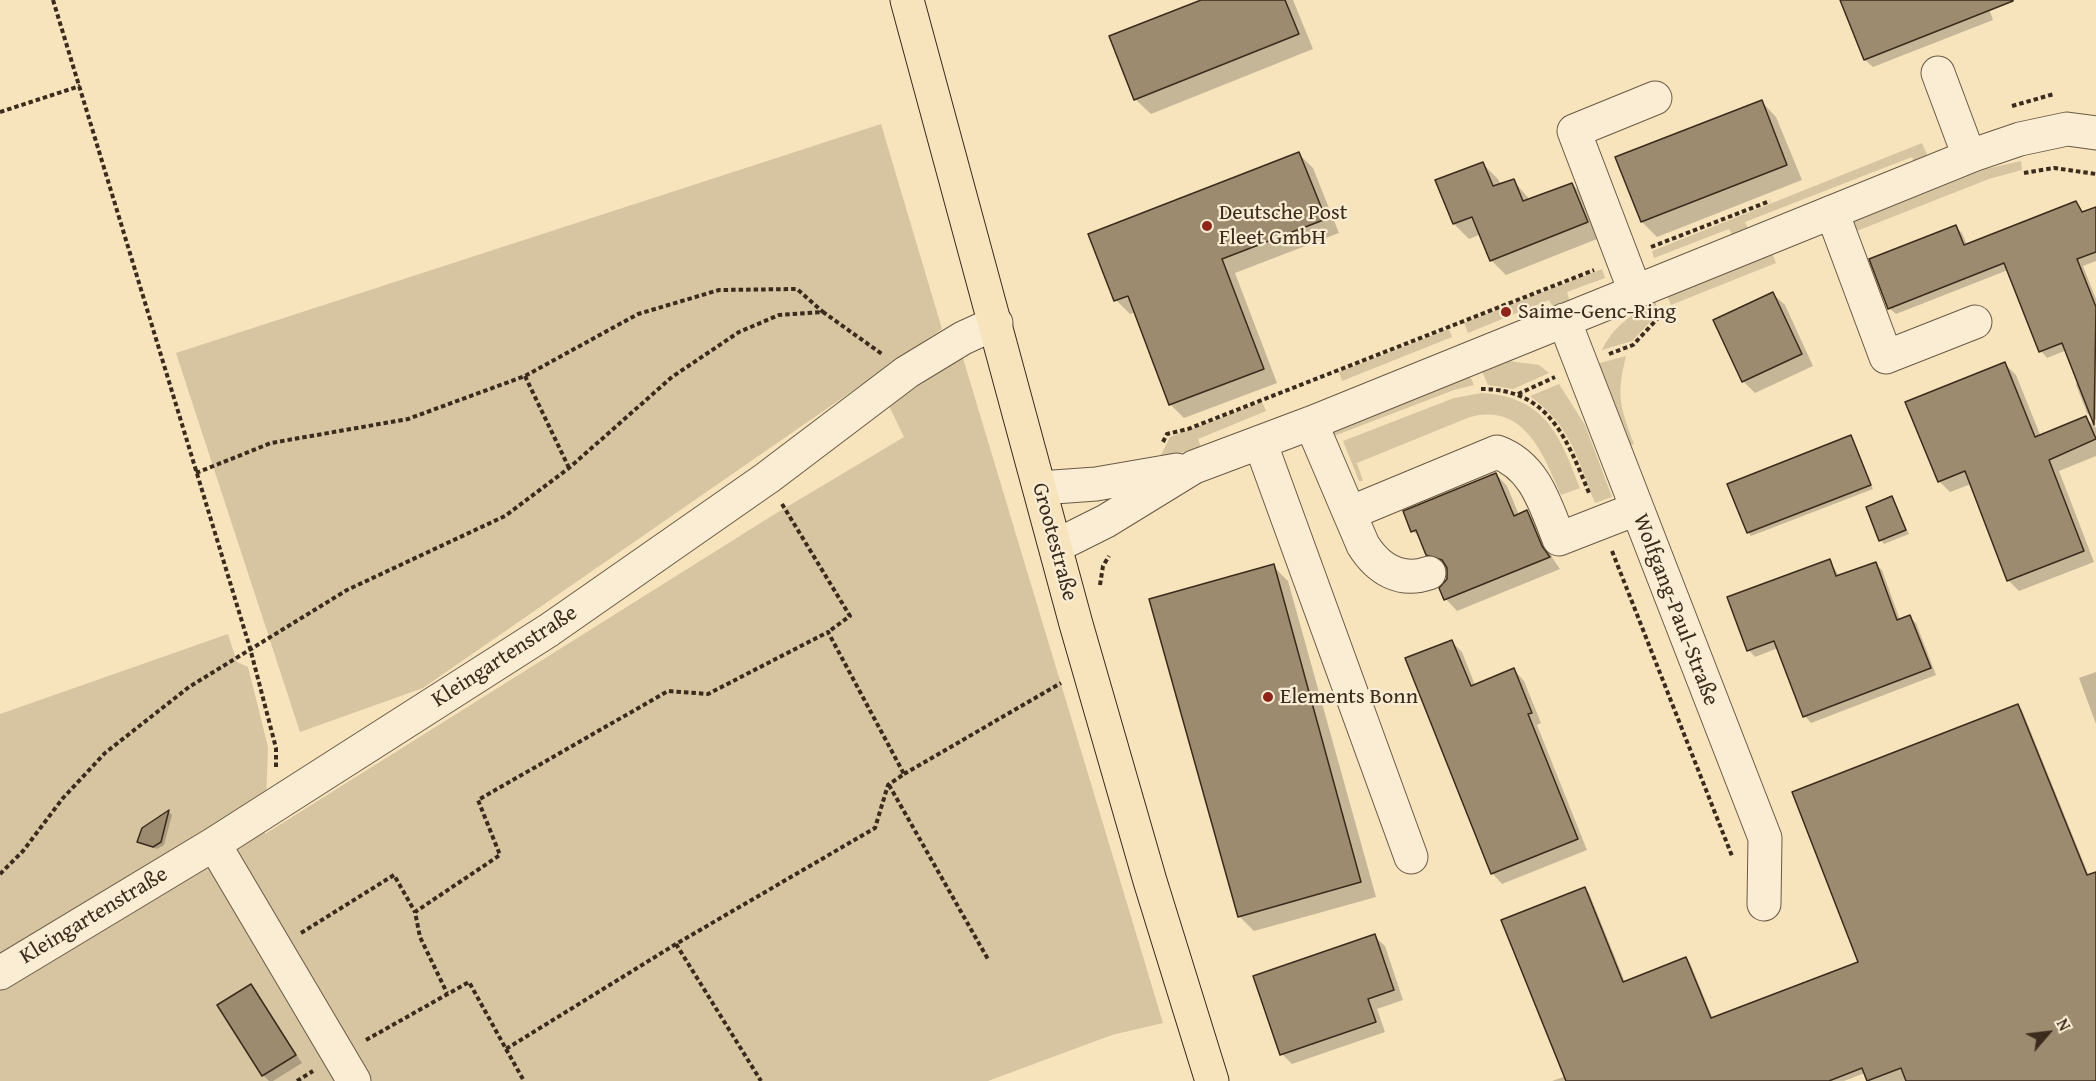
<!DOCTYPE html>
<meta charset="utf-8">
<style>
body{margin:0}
#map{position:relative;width:2096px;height:1081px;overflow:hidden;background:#f7e4bd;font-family:"Gentium Book Plus",serif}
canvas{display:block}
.north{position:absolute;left:2018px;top:1003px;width:60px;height:60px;-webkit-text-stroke:4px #faedd4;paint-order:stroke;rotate:62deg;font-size:16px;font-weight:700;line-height:24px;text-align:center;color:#3b2b1c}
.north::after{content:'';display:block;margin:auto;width:21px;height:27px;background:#3b2b1c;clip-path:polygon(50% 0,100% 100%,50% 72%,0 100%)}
</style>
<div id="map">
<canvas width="2096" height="1081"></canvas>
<div class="north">N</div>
</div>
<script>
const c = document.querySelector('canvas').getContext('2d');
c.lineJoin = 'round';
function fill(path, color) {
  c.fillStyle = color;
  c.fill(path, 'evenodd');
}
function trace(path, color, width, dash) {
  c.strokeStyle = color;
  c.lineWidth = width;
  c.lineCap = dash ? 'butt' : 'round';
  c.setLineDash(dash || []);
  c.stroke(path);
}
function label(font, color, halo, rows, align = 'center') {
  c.font = font + ' "Gentium Book Plus",serif';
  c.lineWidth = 4.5;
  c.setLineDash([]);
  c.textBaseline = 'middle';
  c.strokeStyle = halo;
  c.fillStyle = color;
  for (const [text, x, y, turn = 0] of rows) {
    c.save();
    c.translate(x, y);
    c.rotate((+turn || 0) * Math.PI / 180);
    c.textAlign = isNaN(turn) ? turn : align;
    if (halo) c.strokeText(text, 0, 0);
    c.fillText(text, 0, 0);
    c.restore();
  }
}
fill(new Path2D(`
 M881 124 942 329 423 688 300 732 176 353Z
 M1922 143 1930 161 1916 166 1912 157 1745 222 1749 231 1734 238 1729 229 1654 258 1652 251Z
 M2021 161 2022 170 1989 179 1849 234 1851 223 1986 169Z
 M1772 253 1776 263 1671 305 1667 296Z
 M1602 269 1605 278 1567 292 1570 302 1554 309 1549 300 1468 333 1464 323Z
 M1655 301 1659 313 1632 341 1602 350C1613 326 1633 314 1655 301Z
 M1449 329 1452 337 1342 381 1339 372Z
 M962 355 1163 1023 1112 1035 988 1081H0V714L228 634 237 662 248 667 268 747 265 834 770 517 904 437 889 406Z
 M1626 356C1616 396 1620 406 1634 444L1625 447 1599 378 1600 363Z
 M1509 361 1539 365 1549 373 1513 389 1488 385 1481 369Z
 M1468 372 1474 385 1454 390 1326 439 1323 431Z
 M1559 384 1585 425 1612 497 1595 503C1576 456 1572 428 1530 396Z
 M1482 393C1546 397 1560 436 1580 488L1561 495C1544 456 1525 402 1470 417L1357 463 1363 481H1359L1343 441 1454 398Z
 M1262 402 1266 411 1198 439 1201 447 1159 459 1170 437Z`), '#d7c5a2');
fill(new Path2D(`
 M1205 0H1293L1313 49 1151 114 1135 99Z
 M1842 0H1986L1993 20 1873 67 1865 60Z
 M1761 101 1776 117 1802 180 1657 237 1642 222Z
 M1299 154 1313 168 1339 233 1235 273 1277 383 1184 418 1170 404 1136 312 1130 314 1116 300Z
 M1483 164 1498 179 1501 185 1513 180 1530 200 1572 184 1587 199 1602 237 1506 275 1491 260 1481 234 1469 239 1454 224Z
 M2076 202 2084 213 2096 209V261L2083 266 2096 299V419L2094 420 2087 413 2076 385 2078 379 2067 350 2047 358 2041 351 2008 270 1896 314 1889 308 1955 226 1962 233 1967 245Z
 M1773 294 1785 305 1813 366 1755 393 1743 381Z
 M2005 364 2016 375 2041 437 2086 418 2096 428V456L2059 471 2094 562 2019 591 2008 580 1971 484 1950 492 1939 481Z
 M1851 437 1873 489 1751 536 1748 532Z
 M1496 474 1507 486 1519 515 1527 512 1539 524 1553 559 1560 569 1457 611 1446 599 1448 569 1439 566 1427 554 1422 540 1413 531Z
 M1892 498 1909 534 1884 544 1881 540Z
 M1829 560 1839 576 1875 564 1882 570 1900 620 1909 617 1916 623 1936 675 1811 723 1805 716 1778 648 1755 657 1749 650Z
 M1273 566 1288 581 1376 897 1254 931 1239 916Z
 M1452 642 1462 652 1475 685 1514 670 1524 681 1541 723 1537 725 1587 850 1502 884 1492 873Z
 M2096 672V724L2079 678Z
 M2017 706 2022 710 2089 876 2096 874V1081H1869L1865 1073 1844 1081H1552L1566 1076 1584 889 1589 893 1625 982 1686 958 1690 963 1713 1019 1860 962Z
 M169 812 172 815 164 845 157 849 145 845 141 842 144 829Z
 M1374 936 1385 946 1403 1000 1377 1009 1385 1032 1292 1064 1282 1054Z
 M251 986 302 1063 273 1081H269L263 1075Z`), '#0003');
const building = new Path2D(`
 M1201 0H1285L1299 34 1134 100 1109 36Z
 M1840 0H2013V1L1864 60Z
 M1762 100 1787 165 1641 222 1615 157Z
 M1299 152 1326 219 1222 259 1264 369 1169 405 1128 296 1114 301 1088 234Z
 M1483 162 1493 186 1514 179 1523 201 1572 183 1588 222 1490 261 1472 217 1453 224 1435 180Z
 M2076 201 2082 212 2096 207V252L2077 259 2096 307 2094 425 2062 343 2039 352 2004 263 1888 309 1869 259 1956 225 1964 245Z
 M1773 292 1802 354 1742 382 1713 320Z
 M2005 362 2035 437 2086 416 2096 439 2049 460 2084 551 2007 581 1965 471 1938 482 1905 402Z
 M1851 435 1871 485 1747 533 1727 484Z
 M1496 473 1514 516 1527 510 1542 546 1550 557 1444 600 1439 588 1447 579V568L1442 560 1426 555 1416 530 1411 532 1403 511Z
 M1892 496 1906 530 1879 541 1866 507Z
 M1830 559 1836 576 1876 562 1897 620 1910 615 1931 668 1803 717 1774 641 1747 651 1727 597Z
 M1274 564 1361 882 1238 917 1149 599Z
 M1452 640 1471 686 1514 668 1532 713 1528 714 1578 839 1491 874 1405 658Z
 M2018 704 2087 875 2096 872V1081H1906L1901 1068 1867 1081 1862 1068 1829 1081H1566L1501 920 1585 887 1623 982 1686 957 1711 1018 1858 962 1792 792Z
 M169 810 161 842 153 847 137 842 142 828Z
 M1375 934 1394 990 1368 999 1376 1022 1280 1055 1253 976Z
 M251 984 296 1055 262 1076 217 1005Z`);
fill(building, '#9d8b70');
trace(building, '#3b2b1c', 1.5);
const minor = new Path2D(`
 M1938 73 1969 156
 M1832 212 1886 357 1975 322
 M1635 291 1574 131 1655 98
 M1564 320 1765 838 1764 904
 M1311 423 1363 545C1378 569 1400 583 1429 573
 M1260 442 1411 857
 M1040 488 1096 484 1177 470
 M1350 513 1497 452C1535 466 1545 504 1559 539L1636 509
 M1056 546 1106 521 1194 467 1311 423 1973 155 2020 139 2067 129 2096 133
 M214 844 354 1081
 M0 973 214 844 549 630 767 478 907 372 963 338 996 323`);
const major = new Path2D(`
 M907 0 1076 624 1150 881 1212 1081`);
trace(minor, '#6a5944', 35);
trace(major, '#3b2b1c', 35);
trace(new Path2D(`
 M53 0 250 648 276 748V767
 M2012 106 2054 94
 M0 112 80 86
 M2024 173 2054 168 2096 174
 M1651 247 1770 201
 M1609 354 1633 345 1659 317
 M525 376 569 468
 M1481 389C1550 389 1567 440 1589 493
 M1518 394 1555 377
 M1163 442 1167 434 1188 429 1594 270
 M196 473 271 443 408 419 525 376 638 314 719 290 797 289 823 312
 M782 504 850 616 828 632
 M1612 551 1732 856
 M1100 585 1103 566 1109 556
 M904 774 1061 683
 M889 785 989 961
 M0 874 23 851 63 798 105 753 189 687 347 590 505 516 569 468 672 377 739 332 779 315 823 312 882 354
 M301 933 394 875 415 912
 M676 944 761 1081
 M366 1040 469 982 506 1049 676 944 875 828 888 785 904 774 828 632 708 694 668 691 478 800 500 855 415 912 420 937 447 993
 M506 1049 524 1081
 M297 1081 313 1071`), '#3b2b1c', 4, [4.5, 3]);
trace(minor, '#faedd4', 33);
trace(major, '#f7e4bd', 33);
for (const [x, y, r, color] of [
 [1207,226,6,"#8f2418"],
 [1506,312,6,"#8f2418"],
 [1268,697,6,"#8f2418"]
]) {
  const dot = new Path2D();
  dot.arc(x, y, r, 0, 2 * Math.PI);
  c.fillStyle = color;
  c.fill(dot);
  trace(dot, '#faedd4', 2);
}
label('22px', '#3b2b1c', '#faedd4', [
 ["Deutsche Post",1219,213],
 ["Fleet GmbH",1219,238],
 ["Saime-Genc-Ring",1518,312],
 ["Elements Bonn",1280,697]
], 'left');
label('22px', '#3b2b1c', '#faedd4', [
 ["Grootestraße",1054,542,75],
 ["Wolfgang-Paul-Straße",1675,610,69],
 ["Kleingartenstraße",505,657,-33],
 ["Kleingartenstraße",94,916,-31]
]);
</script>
